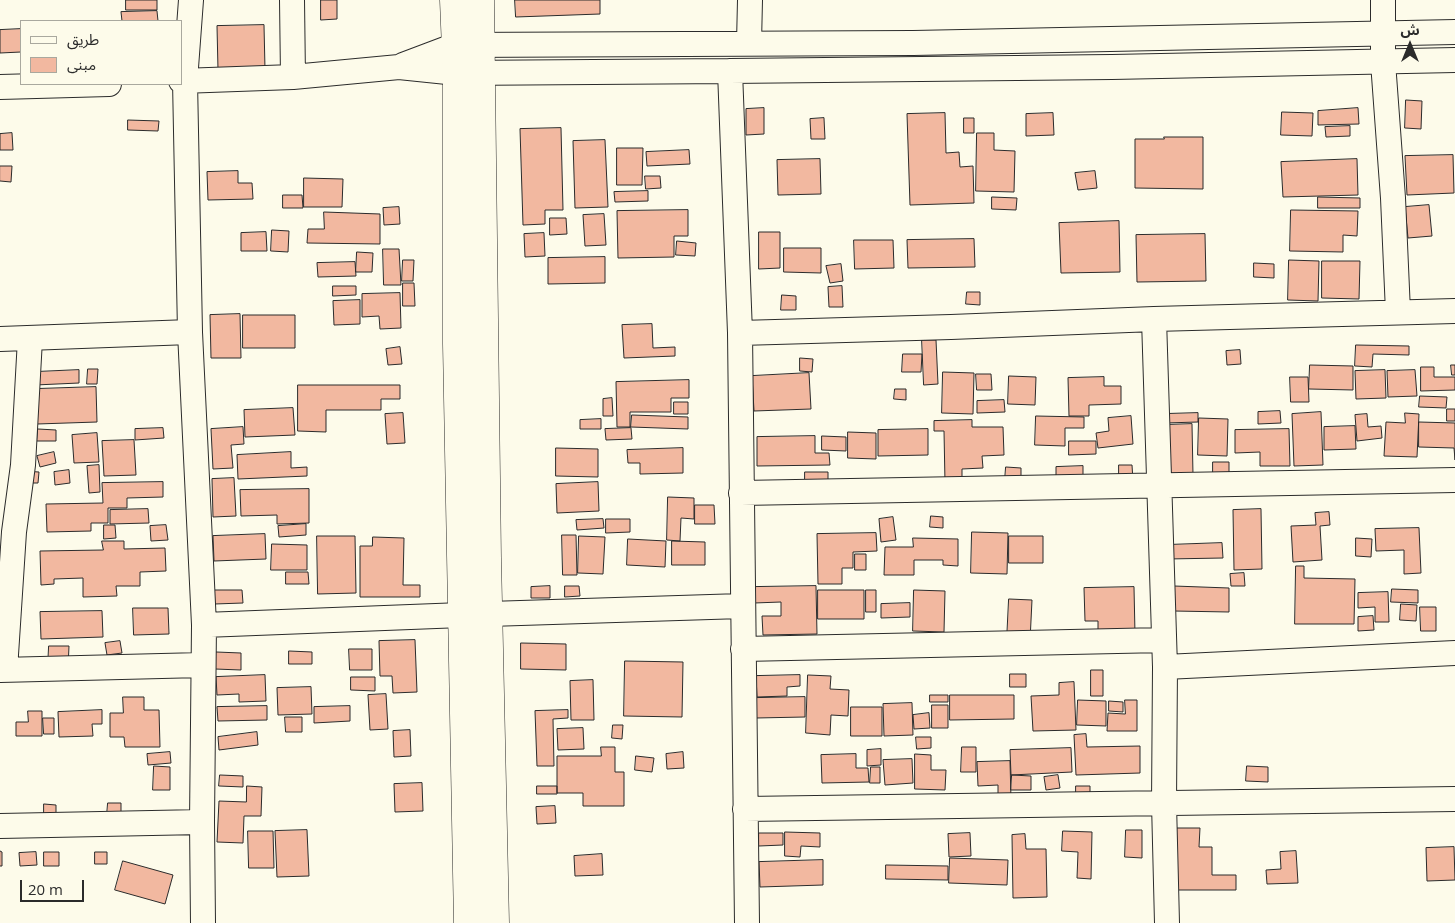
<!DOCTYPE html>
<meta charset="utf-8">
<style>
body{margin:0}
#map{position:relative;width:1455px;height:923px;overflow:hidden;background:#fdfbea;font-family:"Open Sans","Noto Sans Arabic",sans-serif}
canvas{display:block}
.legend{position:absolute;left:20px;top:20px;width:162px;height:65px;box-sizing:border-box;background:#fdfbea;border:1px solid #a9a89e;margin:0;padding:6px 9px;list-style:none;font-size:15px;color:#2b2b2b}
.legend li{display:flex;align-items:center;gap:10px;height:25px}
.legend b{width:25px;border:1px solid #a9a89e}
.north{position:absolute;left:1385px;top:20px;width:50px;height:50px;-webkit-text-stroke:4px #fdfbea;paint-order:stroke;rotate:0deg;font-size:14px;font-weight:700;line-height:20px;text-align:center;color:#2b2b2b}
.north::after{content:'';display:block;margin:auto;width:18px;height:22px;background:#2b2b2b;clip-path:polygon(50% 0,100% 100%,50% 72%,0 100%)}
.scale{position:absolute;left:20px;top:880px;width:64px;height:22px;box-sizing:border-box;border:2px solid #2b2b2b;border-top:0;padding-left:6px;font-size:15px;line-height:18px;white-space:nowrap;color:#2b2b2b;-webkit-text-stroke:4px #fdfbea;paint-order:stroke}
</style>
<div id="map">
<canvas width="1455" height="923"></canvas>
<ul class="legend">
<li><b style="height:6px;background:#fdfbea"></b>طريق</li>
<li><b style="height:14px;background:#f2b8a0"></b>مبنى</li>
</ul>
<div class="north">ش</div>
<div class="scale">20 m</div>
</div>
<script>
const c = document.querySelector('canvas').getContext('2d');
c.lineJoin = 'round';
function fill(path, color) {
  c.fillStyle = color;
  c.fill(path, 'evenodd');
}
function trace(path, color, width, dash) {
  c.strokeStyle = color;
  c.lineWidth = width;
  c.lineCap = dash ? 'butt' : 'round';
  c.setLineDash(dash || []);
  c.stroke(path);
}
const building = new Path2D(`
 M126 0H157V10H126Z
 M321 0H337V19L321 20Z
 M515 0H600V14L516 17Z
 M157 11 158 21H122L121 12Z
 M264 25 265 69 218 70 217 26Z
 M21 29V52L0 53V30Z
 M1406 100 1422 101 1421 129 1405 128Z
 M764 108V134L746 135V109Z
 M1358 108 1359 124 1318 125V111Z
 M1282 112 1313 113 1312 136 1281 135Z
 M945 113 946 153 959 152 960 167 973 166 974 203 910 205 907 114Z
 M1053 113 1054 135 1026 136V114Z
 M824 118 825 139H811L810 119Z
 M964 118H974V133H964Z
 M128 120 159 121 158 131 128 130Z
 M1350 126V136L1326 137 1325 127Z
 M561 128 563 210H545V224L523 225 520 129Z
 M12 133 13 150H0V134Z
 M977 133H994V150L1015 151 1014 192 976 191Z
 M1164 137H1203V189L1135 188V139H1164Z
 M605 140 608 207 575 208 573 141Z
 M617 148H643L642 185H617Z
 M689 150 690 164 647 166 646 152Z
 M1453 155 1454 193 1407 195 1405 156Z
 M820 159 821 194 778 195 777 160Z
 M1357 159 1358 195 1283 197 1281 162Z
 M0 166H12L11 182 0 181Z
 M238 171V183H252L253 199 208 200 207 172Z
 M1095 171 1097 188 1078 190 1075 173Z
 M645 176H660L661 188 646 189Z
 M304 178 343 179 342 207H304Z
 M648 191V201L615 202 614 192Z
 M283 195H302L303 208H283Z
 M992 197 1017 198 1016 210 992 209Z
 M1318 197 1360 198V208H1318Z
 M1429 205 1432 236 1408 238 1405 207Z
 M399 207 400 224 384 225 383 208Z
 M688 210V236H674V257L618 258 617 211Z
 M1291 210 1358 211 1357 236 1343 235V252L1290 251Z
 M324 212 380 214V244L307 243 308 229H324Z
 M604 214 606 245 585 246 583 215Z
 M550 218H566L567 234 550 235Z
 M1119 221 1120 272 1061 273 1059 223Z
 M272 230 289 231 288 252 271 251Z
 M266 232 267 251H241V233Z
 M759 232H780V268L759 269Z
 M544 233 545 256 525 257 524 234Z
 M1205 234 1206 281 1137 282 1136 235Z
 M974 239 975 267 908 268 907 240Z
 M854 240H893L894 268 855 269Z
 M677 241 696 243 695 256 676 255Z
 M784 248H821V273L784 272Z
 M383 249H399L401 285H384Z
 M357 252 373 253 372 272H356Z
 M605 257V283L548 284V258Z
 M403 260H414L413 281H402Z
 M1289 260 1319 261 1318 301 1288 300Z
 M1322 261H1360L1359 299 1322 298Z
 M355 262 356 276 318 277 317 263Z
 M1254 263 1274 264V278L1254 277Z
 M841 264 843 281 830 283 826 266Z
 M403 283H414L415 306H403Z
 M333 286H356V295L333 296Z
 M842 286 843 307H829L828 287Z
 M967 292H980V305L966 304Z
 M400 293 401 328 380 329 379 316 362 317V294Z
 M782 295 796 296V310H781Z
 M360 300V324L334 325 333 301Z
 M240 314 241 358H211L210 315Z
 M243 315H295V348H243Z
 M652 324 653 348 675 347V356L624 358 622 325Z
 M922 340H936L938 384 924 385Z
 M1356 345 1409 346V355L1373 354 1372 367 1355 366Z
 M400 347 402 364 388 365 386 349Z
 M1240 350 1241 364 1227 365 1226 351Z
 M903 354H922L921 372H902Z
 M800 358 813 359 812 372 800 371Z
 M1310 365 1353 366V390L1309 389Z
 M1451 365H1455V375H1452Z
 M1421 367H1434V377H1455V390L1421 391Z
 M88 369H98L97 384H87Z
 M79 370V383L35 385V372Z
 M1385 370 1386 398 1356 399 1355 371Z
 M1415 370 1417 396 1388 397 1387 371Z
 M943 372 974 373 973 414 942 413Z
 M809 373 811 409 754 411 752 376Z
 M976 374H991L992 390H977Z
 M1009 376 1036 377 1035 405 1008 404Z
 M1104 377V386H1121V404L1089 405V416H1069L1068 378Z
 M1290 377H1308L1309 402H1291Z
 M689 380V398H671V412H630V427H617L616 382Z
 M298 385H400V399H381V410H326V432L298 431Z
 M96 387 97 422 37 424 36 389Z
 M895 389H906V400L894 399Z
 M1420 396 1447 397 1446 408 1419 407Z
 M612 398 613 416H603V399Z
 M1004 400 1005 412 977 413V401Z
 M674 402H688V414H674Z
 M293 408 295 435 245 437 244 410Z
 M1447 409H1455V421H1447Z
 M1280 411 1281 423 1258 424V412Z
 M1321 412 1323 465 1294 466 1292 414Z
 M403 413 405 443 387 444 385 414Z
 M1198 413V422L1165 423 1164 414Z
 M1405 413 1419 414 1417 457 1384 456 1386 422 1405 423Z
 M1367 414 1368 427 1381 426 1382 438 1357 441 1355 415Z
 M632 415 688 417V429L631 427Z
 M1036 416 1084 417V428H1065V446L1035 445Z
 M1131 416 1133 444 1098 448 1096 433 1109 431 1108 418Z
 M1199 418 1228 419 1227 456 1198 455Z
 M601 419V429H580V420Z
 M972 420V427H1003L1004 455 982 456 983 468 962 469V482L945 483 944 431H934V421Z
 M1419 422 1455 423V460L1454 448 1419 447Z
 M1192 424 1193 475 1165 476 1164 425Z
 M1355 426 1356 449 1324 450V427Z
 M243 427 244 444 231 445 233 468 213 469 211 429Z
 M163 428 164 438 135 440V429Z
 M631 428 632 439 606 440 605 429Z
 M38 429 56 430V441H37Z
 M928 429V455L878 456V430Z
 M1289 429 1290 466H1260V452L1235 453V430Z
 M848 432 876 433V459L848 458Z
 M97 433 99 462 74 463 72 435Z
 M815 436V453H829L830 465 757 466V437Z
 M822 436 846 437V451L822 450Z
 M134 440 136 475 104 476 102 441Z
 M1069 441H1096V454L1069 455Z
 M556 448 598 449V477L556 476Z
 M683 448V473L640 474V463H628L627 450Z
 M54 452 56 463 40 467 37 456Z
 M291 452V468L307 467V476L238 479 237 455Z
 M1213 462H1229V480L1213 481Z
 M99 465 100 492 89 493 87 466Z
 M1119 465H1132L1133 481 1119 482Z
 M1083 466V479L1056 480V467Z
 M1006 467 1021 468V480H1005Z
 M69 470 70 483 55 485 54 472Z
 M23 471 39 472 38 483H23Z
 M805 472H828V484L805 485Z
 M234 478 236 516 213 517 212 479Z
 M163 482V497L127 498V508H108V523H91V531L47 532 46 504 103 503 102 483Z
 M598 482 599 511 557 513 556 484Z
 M309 489V523L277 524V515L241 516 240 490Z
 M668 497 694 498V519L681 518 680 541 667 540Z
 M695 505H714L715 524H695Z
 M148 509 149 523 110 524V510Z
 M1261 509 1262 569 1234 570 1233 510Z
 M1329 512 1330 525 1320 526 1322 560 1293 562 1291 526 1316 525 1315 513Z
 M931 516 943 517V528L930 527Z
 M893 517 896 540 881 542 879 519Z
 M603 519 604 528 577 530 576 520Z
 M606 519H630V532L606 533Z
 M306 524V535L279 537 278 526Z
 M104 525H115L116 538 104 539Z
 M166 525 168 540 151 541 150 526Z
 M1419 528 1421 573 1404 574V550L1376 551 1375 529Z
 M972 532 1008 533 1007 574 971 573Z
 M876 533 877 551 853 552V568H842V584H818L817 534Z
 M265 534 266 559 214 561 213 536Z
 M562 535H576L577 575H563Z
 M317 536H355L356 593 318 594Z
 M579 536 605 537 603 574 578 573Z
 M1009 536H1043V563H1009Z
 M373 537 404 538 403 585H420V597H360V546H372Z
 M913 538 958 539V566L943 565V560H914V575H884L885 547H913Z
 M1356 538 1372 539 1371 557 1356 556Z
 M628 539 666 541 665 567 627 565Z
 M102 541H124V549L165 548 166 571 140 572V586H116L117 596 83 597V578L54 579V584L41 585 40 551 103 550Z
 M672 541 705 542V565H672Z
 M1222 543 1223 558 1167 559 1166 545Z
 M272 544 307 545V570H271Z
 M855 554H866V570H855Z
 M1296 566H1304V578L1355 579 1354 624H1295Z
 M286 572H308L309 584H286Z
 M1244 573 1245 586H1231L1230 574Z
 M550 586V598H531V587Z
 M565 586H579L580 596 565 597Z
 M816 586 817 634 763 635 762 616H781V602L754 603V587Z
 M1174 586 1229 588V612L1173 611Z
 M1134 587 1135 634 1098 635V621H1085L1084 588Z
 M1392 589 1418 590V603L1391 602Z
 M214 590H242L243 603 215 604Z
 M818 590H864V619H818Z
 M866 590H876V612H866Z
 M914 590 945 591 944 632 913 631Z
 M1388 592 1389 622H1375V607L1358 608V593Z
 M1009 599 1032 600 1030 641 1007 640Z
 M910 603V617L881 618V604Z
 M1401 604 1417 605 1416 621 1400 620Z
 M1420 607H1436V631H1421Z
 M133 608H168L169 634 134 635Z
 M102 611 103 637 41 639 40 612Z
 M1373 616 1374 630 1358 631V617Z
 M415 640 417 692 393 693 392 676H380L379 641Z
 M120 641 122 653 107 655 105 643Z
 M521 643 566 644V670L521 669Z
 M49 646H69L68 668 48 667Z
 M349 649H372V670H350Z
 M289 651 312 652V664H289Z
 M216 652 241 653V670L215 669Z
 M625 661 683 662 682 717 624 716Z
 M1091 670H1103V696H1091Z
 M1010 674H1026V687H1010Z
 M265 675 266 701 239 702V694L217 695 216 677Z
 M800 675V686L787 687V696L757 697 756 676Z
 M808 675 831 676 830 689 849 690 848 716 831 715 830 735 806 733Z
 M351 677H375V691L351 690Z
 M593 680 594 720H571L570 681Z
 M1074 682 1076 730 1033 731 1031 696 1059 695V683Z
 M311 687 312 714 278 715 277 688Z
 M386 694 388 729 370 730 368 695Z
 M930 695H948V702H930Z
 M950 695H1014V719L950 720Z
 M123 697H144V710H159L160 747H125L124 737H110V713H123Z
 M805 697V717L756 718V698Z
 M1078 700 1106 701V726L1077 725Z
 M1125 700H1137V731H1107L1108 713 1125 714Z
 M1109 701 1123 702V712L1109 711Z
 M912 703 913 735 884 736 883 704Z
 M932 705H948V728H932Z
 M267 706V720L218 721 217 707Z
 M350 706V721L314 723V707Z
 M851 707H882V736H851Z
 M102 710V724H92L93 736 59 737 58 712Z
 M568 710V718L553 719 554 766H537L535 711Z
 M28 711H42V736H16V722H28Z
 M929 713 930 728 914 729 913 715Z
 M285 717H302V732H286Z
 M43 718H54V734H44Z
 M613 725H623L622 739 612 738Z
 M583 728 584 749 558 750 557 729Z
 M410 730 411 756 394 757 393 731Z
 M257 732 258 745 219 750 218 737Z
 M1086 734 1087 747 1140 746V773L1076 775 1074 735Z
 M916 737H931V748L917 749Z
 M601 747H615V772H624V806H583V793H557V756H601Z
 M962 747H976V772H961Z
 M1071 748 1072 772 1011 775 1010 750Z
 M881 749V765L867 766V750Z
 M170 752 171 763 148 765 147 754Z
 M683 752 684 768 667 769 666 754Z
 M856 754V768H868L869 782 822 783 821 755Z
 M915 754 931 755V770H946L945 790 915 789Z
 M636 756 654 758 652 772 635 770Z
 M912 759 913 783 885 785 883 760Z
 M1010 761 1011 799 998 800V785L978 786 977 762Z
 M154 766 170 767V790H153Z
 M1247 766 1268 767V782L1246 781Z
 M871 767H880V783H870Z
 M220 775 243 776V787L219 786Z
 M1012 775 1031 776V790H1011Z
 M1058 775 1060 788 1046 790 1044 777Z
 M422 783 423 811 395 812 394 784Z
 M247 786 262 787 261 816H244L243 843 217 842 219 801 246 802Z
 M537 786H557V794H537Z
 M1076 786H1090V798H1076Z
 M108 803H121V816L107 815Z
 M44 804 56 805V817H44Z
 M555 806 556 823 537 824 536 807Z
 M1172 828H1200L1199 847H1212V875H1236V890H1172Z
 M307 830 309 876 277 877 275 831Z
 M1126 830H1142V858L1125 857Z
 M248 831H273L274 868H249Z
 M1063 831 1092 832 1091 879 1077 878 1078 852 1062 851Z
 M785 832 820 833V847L801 846 800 857 785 856Z
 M759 833H783V845L759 846Z
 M970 833 971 856 949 857 948 834Z
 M1025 834 1026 849H1046L1047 897 1013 898 1012 835Z
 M1454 847 1455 880 1427 881 1426 848Z
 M0 851 2 852V866H0Z
 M1296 851 1298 883 1267 884 1266 870 1281 869 1280 852Z
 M36 852 37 865 20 866 19 853Z
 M44 852H59V866H44Z
 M95 852H107V864H95Z
 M602 854 603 875 575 876 574 856Z
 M950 858 1008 860 1007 885 949 883Z
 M823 860V885L760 887 759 862Z
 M123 861 173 875 165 904 115 890Z
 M886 865 948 866V880L886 879Z`);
fill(building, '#f2b8a0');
trace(building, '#2b2b2b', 1);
const minor = new Path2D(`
 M191 0 185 81 190 332 204 625 202 822 203 923
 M292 0 293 77
 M1383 0V62L1393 198 1398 312
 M749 43 750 0
 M403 65 456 45 913 43 1455 32
 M730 71 740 333 747 923
 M181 81 293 77 399 67 457 73 730 71 1112 67 1455 60
 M0 87 109 84
 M1154 319 1165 667 1164 803 1167 923
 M740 333 951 327 1154 319 1455 311
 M0 339 190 332
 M741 493 1455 480
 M489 614 742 606
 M204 625 462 615
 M743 649 1164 640
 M1165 667 1455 653
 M0 670 202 665
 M5 670 14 532 23 465 30 339
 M745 809 1455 799
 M0 826 202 822`);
const major = new Path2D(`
 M454 0 457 73V344L468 923
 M480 0 487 558 495 923`);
trace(minor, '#2b2b2b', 26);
trace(major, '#2b2b2b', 29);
trace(minor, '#fdfbea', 24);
trace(major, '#fdfbea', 28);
</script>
